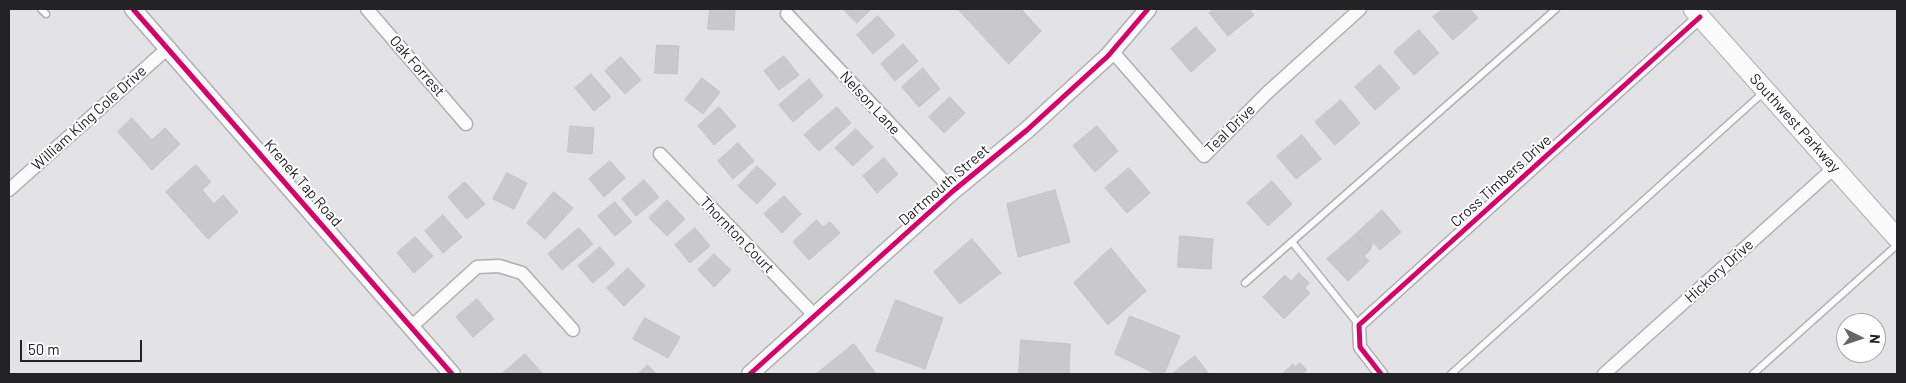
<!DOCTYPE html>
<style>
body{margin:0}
#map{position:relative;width:1906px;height:383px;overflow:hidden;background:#e2e2e7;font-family:Barlow,sans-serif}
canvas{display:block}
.frame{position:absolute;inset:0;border:10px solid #232327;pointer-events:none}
.north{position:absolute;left:1836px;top:313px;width:50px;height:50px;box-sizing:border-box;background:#fff;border:1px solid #a7a7a9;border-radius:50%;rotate:94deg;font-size:14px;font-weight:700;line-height:20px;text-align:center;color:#232327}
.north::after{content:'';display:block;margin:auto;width:18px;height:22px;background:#66666a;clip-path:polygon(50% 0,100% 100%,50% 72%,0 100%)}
.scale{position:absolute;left:20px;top:340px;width:122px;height:22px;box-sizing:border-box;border:2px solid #232327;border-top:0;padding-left:6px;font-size:15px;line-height:18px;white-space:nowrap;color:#232327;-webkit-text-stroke:4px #fff;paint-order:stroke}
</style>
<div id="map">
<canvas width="1906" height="383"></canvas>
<div class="frame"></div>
<div class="north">N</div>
<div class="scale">50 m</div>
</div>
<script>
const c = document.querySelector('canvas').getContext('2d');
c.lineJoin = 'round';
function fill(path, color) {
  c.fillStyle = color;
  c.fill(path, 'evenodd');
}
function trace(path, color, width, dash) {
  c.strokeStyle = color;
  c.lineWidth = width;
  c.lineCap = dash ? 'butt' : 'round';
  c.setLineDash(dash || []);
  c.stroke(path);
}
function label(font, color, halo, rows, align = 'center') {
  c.font = font + ' Barlow,sans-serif';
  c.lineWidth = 4;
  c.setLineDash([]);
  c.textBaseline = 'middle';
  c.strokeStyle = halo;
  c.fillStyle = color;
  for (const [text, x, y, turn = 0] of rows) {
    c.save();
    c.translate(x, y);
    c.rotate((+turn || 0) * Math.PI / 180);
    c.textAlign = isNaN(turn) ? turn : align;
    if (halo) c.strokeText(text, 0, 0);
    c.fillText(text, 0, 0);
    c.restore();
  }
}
const building = new Path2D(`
 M710 9H735L734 30 708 29Z
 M843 9H871L857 23Z
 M958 9H1021L1041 31 1009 64Z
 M1214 9H1249L1254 15 1228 36 1209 13Z
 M1443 9H1470L1478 18 1453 40 1433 17Z
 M878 16 895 35 873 54 857 35Z
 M1196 27 1216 50 1191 72 1171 49Z
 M1419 30 1439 53 1414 75 1394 52Z
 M903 44 918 61 895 81 881 64Z
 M657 45 679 46 677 74 655 73Z
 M784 56 799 75 779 90 764 71Z
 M621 57 641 80 625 94 605 71Z
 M1380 65 1400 88 1375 110 1355 87Z
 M923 68 940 89 919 107 902 87Z
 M591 74 611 97 594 111 575 88Z
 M702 78 720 92 703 114 685 100Z
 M809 79 823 96 793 122 779 105Z
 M950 97 965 113 944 133 929 117Z
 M1341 100 1360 123 1335 145 1315 122Z
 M719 107 736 126 714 145 698 126Z
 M837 107 851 123 819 151 804 135Z
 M132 118 152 140 165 128 180 144 152 170 118 132Z
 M570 126 594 128 592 154 568 152Z
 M1097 126 1118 151 1095 172 1073 146Z
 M856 129 873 147 853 166 835 148Z
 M1302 135 1321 159 1296 179 1277 156Z
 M738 143 754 161 733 179 718 161Z
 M884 158 898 174 877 193 863 176Z
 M610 161 625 178 604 197 589 179Z
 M196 165 211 182 202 190 214 204 223 195 238 212 208 239 166 192Z
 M757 166 776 184 757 204 738 186Z
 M1129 168 1150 193 1127 213 1105 188Z
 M507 173 527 183 514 209 493 199Z
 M644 180 659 197 636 216 622 199Z
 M1272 181 1292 204 1268 226 1247 203Z
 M465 182 485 204 467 219 448 197Z
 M1055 190 1070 242 1018 257 1007 204Z
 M554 192 573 208 545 239 527 223Z
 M784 196 801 214 782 233 764 214Z
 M667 200 685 219 667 236 649 218Z
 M615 202 632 222 615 236 598 216Z
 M1382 210 1401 232 1380 250 1373 242 1370 250 1356 234Z
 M443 215 462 237 443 253 425 231Z
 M817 220 823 227 830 222 840 233 809 260 793 242Z
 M579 228 593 244 562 270 548 254Z
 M695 228 710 246 690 263 675 245Z
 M1356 234 1370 250 1364 256 1369 261 1348 281 1327 259Z
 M1180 236 1213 239 1211 269 1178 267Z
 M415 237 433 256 414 273 397 253Z
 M972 239 1001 273 960 304 934 272Z
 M600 247 615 264 593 283 578 266Z
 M1111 248 1146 291 1108 325 1074 283Z
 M714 254 731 270 714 287 698 270Z
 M628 268 645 286 624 306 607 288Z
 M1299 273 1309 283 1305 288 1310 293 1284 319 1263 297 1285 275 1291 281Z
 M477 299 494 319 473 337 456 317Z
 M896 300 943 318 925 369 876 351Z
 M1130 316 1180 336 1164 374H1156L1115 354Z
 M645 318 680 337 668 358 633 339Z
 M1021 340 1070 344 1069 374H1019Z
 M854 344 876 374H816Z
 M525 354 543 374H505L503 373Z
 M1195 356 1209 374H1172Z
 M1300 363 1307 370 1304 372 1306 374H1282L1293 364 1295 367Z
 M648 365 656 374H638Z`);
fill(building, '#c9c9cd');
trace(building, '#c3c3c7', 1);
const service = new Path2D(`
 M41 9 46 14
 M1292 242 1359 325
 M1245 283 1556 9
 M1451 374 1765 91
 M1753 374 1897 245`);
const minor = new Path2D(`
 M367 9 466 124
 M787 14 953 191
 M1112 51 1204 156 1268 92 1360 9
 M660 154 815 316
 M9 190 169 47
 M411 327 477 267 499 266 522 273 573 330
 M1381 374 1360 347 1359 325 1700 17
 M1604 374 1835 167`);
const tertiary = new Path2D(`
 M133 9 452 374
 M750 374 953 191 1027 130 1108 56 1148 9`);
const secondary = new Path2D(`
 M1693 9 1897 238`);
trace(service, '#afafb3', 9);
trace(minor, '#afafb3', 15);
trace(tertiary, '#afafb3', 19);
trace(secondary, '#afafb3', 21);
trace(service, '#fbfbfb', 6);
trace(minor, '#fbfbfb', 12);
trace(tertiary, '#fbfbfb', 16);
trace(secondary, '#fbfbfb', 19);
trace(new Path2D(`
 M133 9 452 374
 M750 374 953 191 1027 130 1108 56 1148 9
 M1381 374 1360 347 1359 325 1700 17`), '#d6006c', 5);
label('15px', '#232327', '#fff', [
 ["Oak Forrest",417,66,49],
 ["Nelson Lane",870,103,47],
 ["William King Cole Drive",89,118,-42],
 ["Southwest Parkway",1795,123,48],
 ["Teal Drive",1230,129,-44],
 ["Cross Timbers Drive",1501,181,-42],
 ["Krenek Tap Road",303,183,49],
 ["Dartmouth Street",944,185,-41],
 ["Thornton Court",737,235,46],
 ["Hickory Drive",1719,271,-42]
]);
</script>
